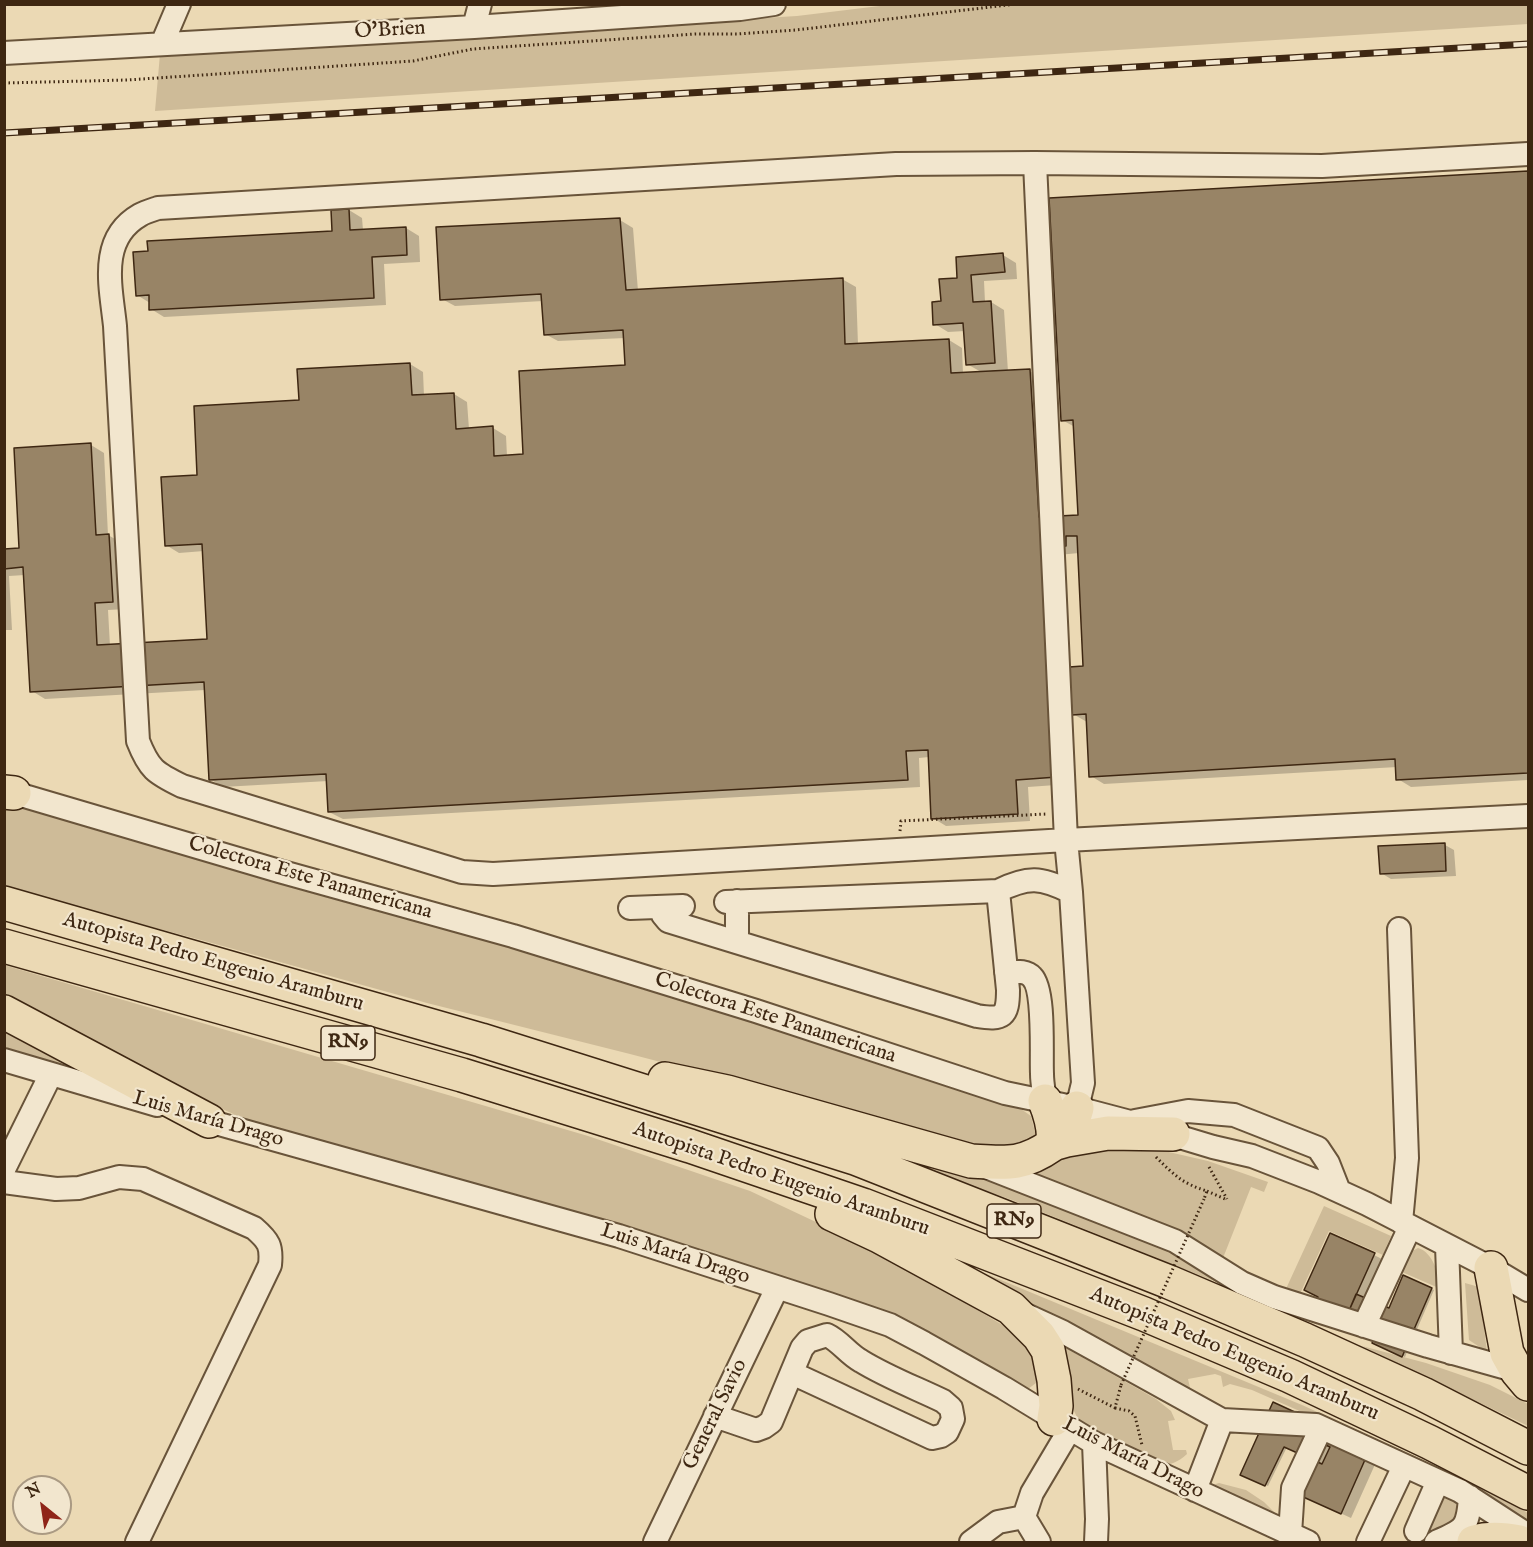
<!DOCTYPE html>
<meta charset="utf-8">
<style>
body{margin:0}
#map{position:relative;width:1533px;height:1547px;overflow:hidden;background:#ebd9b4;font-family:"IM FELL English",serif}
canvas{display:block}
.frame{position:absolute;inset:0;border:6px solid #3e2712;pointer-events:none}
.north{position:absolute;left:12px;top:1475px;width:60px;height:60px;box-sizing:border-box;background:#f2e6ce;border:2px solid #aa9a83;border-radius:50%;rotate:330deg;font-size:16px;font-weight:700;line-height:24px;text-align:center;color:#3e2712}
.north::after{content:'';display:block;margin:auto;width:21px;height:27px;background:#8f2418;clip-path:polygon(50% 0,100% 100%,50% 72%,0 100%)}
</style>
<div id="map">
<canvas width="1533" height="1547"></canvas>
<div class="frame"></div>
<div class="north">N</div>
</div>
<script>
const c = document.querySelector('canvas').getContext('2d');
c.lineJoin = 'round';
function fill(path, color) {
  c.fillStyle = color;
  c.fill(path, 'evenodd');
}
function trace(path, color, width, dash) {
  c.strokeStyle = color;
  c.lineWidth = width;
  c.lineCap = dash ? 'butt' : 'round';
  c.setLineDash(dash || []);
  c.stroke(path);
}
function label(font, color, halo, rows, align = 'center') {
  c.font = font + ' "IM FELL English",serif';
  c.lineWidth = 4.5;
  c.setLineDash([]);
  c.textBaseline = 'middle';
  c.strokeStyle = halo;
  c.fillStyle = color;
  for (const [text, x, y, turn = 0] of rows) {
    c.save();
    c.translate(x, y);
    c.rotate((+turn || 0) * Math.PI / 180);
    c.textAlign = isNaN(turn) ? turn : align;
    if (halo) c.strokeText(text, 0, 0);
    c.fillText(text, 0, 0);
    c.restore();
  }
}
fill(new Path2D(`
 M896 4 1528 5V24L155 111 160 54 797 16Z
 M4 803 29 808 424 923 708 1003 1018 1107 1031 1116 1036 1136 1029 1147 991 1156 764 1089 630 1054 427 1003 201 940 5 888Z
 M4 965 588 1136 750 1191 886 1255 1019 1335 1029 1344 1040 1370 1036 1383 1028 1389 1014 1387 909 1324 249 1121 189 1094 5 995Z
 M4 1015 140 1089 5 1052Z
 M1080 1145 1160 1150 1208 1161 1268 1182 1264 1192 1251 1187 1223 1258 1019 1175Z
 M859 1146 960 1165 1175 1248 1229 1287 1012 1200Z
 M1324 1206 1391 1236 1383 1255 1329 1231 1299 1296 1285 1291Z
 M1418 1248C1433 1252 1439 1275 1441 1289L1402 1272 1412 1251Z
 M917 1249 972 1268 1302 1405 1447 1471 1528 1513V1524L1451 1478 1252 1390 1230 1384 1223 1387 1221 1376 1215 1374 1188 1379 1191 1392Z
 M1465 1283 1479 1287 1487 1352 1469 1340Z
 M1050 1339 1156 1399 1171 1411 1175 1420 1168 1421 1173 1450H1186L1187 1454C1179 1462 1168 1465 1158 1468L1080 1423 1067 1397Z
 M1362 1346 1426 1363 1490 1385 1528 1404V1426Z
 M1219 1483 1246 1490 1264 1502 1282 1520 1205 1487Z
 M1444 1493 1456 1499 1462 1507 1461 1517 1439 1533 1427 1535Z`), '#cebb98');
fill(new Path2D(`
 M1528 173V780L1411 787 1398 779 1397 767 1104 784 1091 776 1087 722 1073 714 1085 667 1079 553 1058 555 1070 784 1028 787 1030 821 946 826 933 818 929 757 919 758 920 787 343 819 329 812 328 781 223 787 210 779 205 690 45 699 32 691 25 575 9 576 12 630H4V528L6 550 21 549 91 445 104 453 108 535 122 543 126 609 108 610 110 646 208 640 204 551 179 553 166 545 199 476 300 402 410 364 423 372 424 396 454 394 467 402 469 429 493 428 506 436 507 456 525 455 626 366 625 338 558 341 545 334 543 301 455 306 442 299 620 220 633 228 638 291 842 279 856 287 858 345 949 340 962 348 963 374 983 373 967 364 965 331 948 332 935 324 943 303 959 279 1003 255 1016 263 1017 279 984 281 985 302H991L1004 310 1008 372 1029 371 1043 378 1051 518 1080 516 1075 427 1062 420 1051 200Z
 M349 210 362 218 363 230 406 228 419 236 420 262 384 264 386 305 164 317 151 309 150 303 137 295 333 232Z
 M1445 845 1454 850 1456 876 1391 879 1381 873Z
 M1374 1255 1384 1260 1366 1300 1389 1310 1404 1277 1434 1290 1405 1357 1374 1343 1381 1326 1328 1305Z
 M1273 1404 1377 1460 1351 1518 1303 1496 1318 1461 1287 1447 1268 1486 1241 1474Z`), '#0003');
const building = new Path2D(`
 M1528 171V773L1396 780 1395 759 1089 777 1086 714 1072 715 1069 667 1083 666 1077 536H1066V546L1045 548 1057 777 1016 780 1018 814 931 819 928 750 906 751 908 780 328 812 326 774 209 780 204 682 30 692 23 567 4 569V549L19 548 14 448 91 443 96 535 109 534 113 602 95 603 97 645 207 639 202 544 165 546 161 477 197 475 194 406 299 400 297 369 410 363 412 395 454 393 456 429 493 426 494 456 523 454 519 371 625 365 623 330 544 335 541 294 440 300 436 227 620 218 626 290 843 278 845 344 949 339 951 373 1030 369 1039 517 1078 515 1073 420 1061 421 1049 198Z
 M349 209 350 230 406 227 407 255 372 257 374 298 149 310V295L136 296 133 252 148 251 147 241 332 231 331 210Z
 M1003 253 1005 272 971 275 973 302 991 301 995 363 966 365 963 323 933 325 932 302 941 301 939 279 957 278 956 257Z
 M1445 843 1446 871 1380 874 1378 846Z
 M1330 1233 1375 1253 1348 1313 1316 1300 1318 1297 1304 1290Z
 M1403 1275 1432 1288 1402 1357 1372 1343 1379 1326 1348 1313 1356 1294 1389 1308Z
 M1273 1402 1299 1414 1291 1429 1330 1447 1322 1464 1284 1447 1265 1486 1240 1475Z
 M1328 1436 1368 1453 1341 1514 1301 1496Z`);
fill(building, '#988466');
trace(building, '#3e2712', 1.5);
const minor = new Path2D(`
 M474 27 480 4
 M162 44 179 4
 M4 53 474 27 740 9 774 4
 M1528 154 1322 166 1035 163 896 164 158 208C152 210 145 212 140 215 98 239 111 287 115 326L138 741C149 769 155 773 182 786L462 872 493 874 1066 840 1528 816
 M1035 163 1066 840 1071 892 1083 1083 1077 1108
 M4 790 279 871 513 936 756 1011 1005 1093 1077 1108 1130 1122 1213 1147 1252 1156 1319 1182 1367 1204 1491 1268 1528 1290
 M737 901V942
 M726 902 998 891C1028 876 1041 877 1071 892
 M661 907 663 915 668 921 977 1016C1003 1020 1008 1017 1008 990L998 891
 M630 908 683 906
 M1399 929 1407 1158 1401 1222
 M1006 972C1014 972 1026 970 1032 977 1045 990 1041 1054 1042 1074 1042 1083 1044 1092 1045 1101
 M4 1060 157 1105
 M194 1117 619 1236 829 1304 890 1325 924 1343 1004 1388 1094 1443 1308 1542
 M1135 1121 1188 1111 1234 1115 1318 1148 1328 1163 1339 1191
 M986 1167 1175 1241 1242 1283 1274 1297 1428 1346 1517 1371
 M4 1169 51 1074
 M4 1182 56 1189 79 1188 119 1177 143 1179 254 1228C269 1241 272 1246 270 1265L137 1542
 M1447 1246 1451 1353
 M1026 1315 1063 1332 1222 1420 1316 1425 1460 1491 1528 1535
 M1364 1326 1410 1227
 M715 1416 756 1430 764 1427 771 1422 802 1348 808 1341 827 1335C840 1341 848 1354 861 1361 887 1377 916 1388 943 1401L951 1408 953 1419 947 1432 941 1436 932 1438 792 1373
 M1094 1443 1097 1519 1096 1542
 M1195 1490 1222 1420
 M1416 1531 1438 1481
 M1290 1534 1293 1488 1321 1428
 M655 1542 777 1288
 M971 1542 998 1522 1024 1517
 M1039 1542 1024 1517 1032 1493 1070 1429
 M1368 1542 1404 1466
 M1436 1542C1464 1530 1468 1529 1470 1497`);
const highway = new Path2D(`
 M4 792 14 793
 M4 903 481 1040 855 1158 1169 1282 1305 1340 1423 1394 1528 1448
 M4 946 462 1075 690 1146 863 1205 1144 1314 1290 1376 1429 1442 1528 1493
 M4 1012 209 1121
 M665 1079 727 1092 971 1161C1006 1163 1022 1166 1052 1145 1058 1141 1064 1137 1069 1130 1073 1123 1075 1115 1077 1108
 M1045 1101C1051 1116 1055 1129 1053 1144L1067 1140 1108 1133 1173 1134
 M832 1214 879 1236 1011 1308 1039 1336 1048 1350 1054 1380 1056 1406 1054 1419
 M1491 1268 1507 1353 1517 1371 1528 1384
 M1474 1542C1488 1538 1505 1539 1519 1542`);
trace(minor, '#69543a', 26);
trace(highway, '#3e2712', 36);
trace(new Path2D(`
 M1255 4H1271
 M4 83 127 80 413 61 473 49 695 34H737L796 30 1016 4
 M900 831 901 821 1047 814
 M1156 1157C1174 1175 1183 1184 1207 1191L1204 1199
 M1209 1167 1227 1199
 M1207 1191 1225 1199
 M1078 1389 1115 1408 1121 1385
 M1115 1408 1129 1411 1135 1416 1142 1445`), '#3e2712', 3, [1.5, 3]);
trace(minor, '#f2e6ce', 22);
trace(highway, '#ebd9b4', 33);
const rail = new Path2D(`
 M4 133 1528 44`);
trace(rail, '#3e2712', 7);
trace(rail, '#f2e6ce', 4.5, [14]);
trace(new Path2D(`
 M1121 1385 1204 1199`), '#3e2712', 3, [1.5, 3]);
for (const [x, y, w] of [
 [348,1043,54],
 [1014,1221,54]
]) {
  const box = new Path2D();
  box.roundRect(x - w / 2, y - 17, w, 34, 4.5);
  c.fillStyle = '#f2e6ce';
  c.fill(box);
  trace(box, '#3e2712', 1.5);
}
label('bold 20px', '#3e2712', null, [
 ["RN9",348,1043],
 ["RN9",1014,1221]
]);
label('21px', '#3e2712', '#f2e6ce', [
 ["O'Brien",390,31,-3],
 ["Colectora Este Panamericana",310,879,16],
 ["Autopista Pedro Eugenio Aramburu",213,963,16],
 ["Colectora Este Panamericana",775,1019,18],
 ["Luis María Drago",208,1120,16],
 ["Autopista Pedro Eugenio Aramburu",781,1180,19],
 ["Luis María Drago",675,1255,18],
 ["Autopista Pedro Eugenio Aramburu",1234,1355,23],
 ["General Savio",716,1415,-64],
 ["Luis María Drago",1133,1459,27]
]);
</script>
